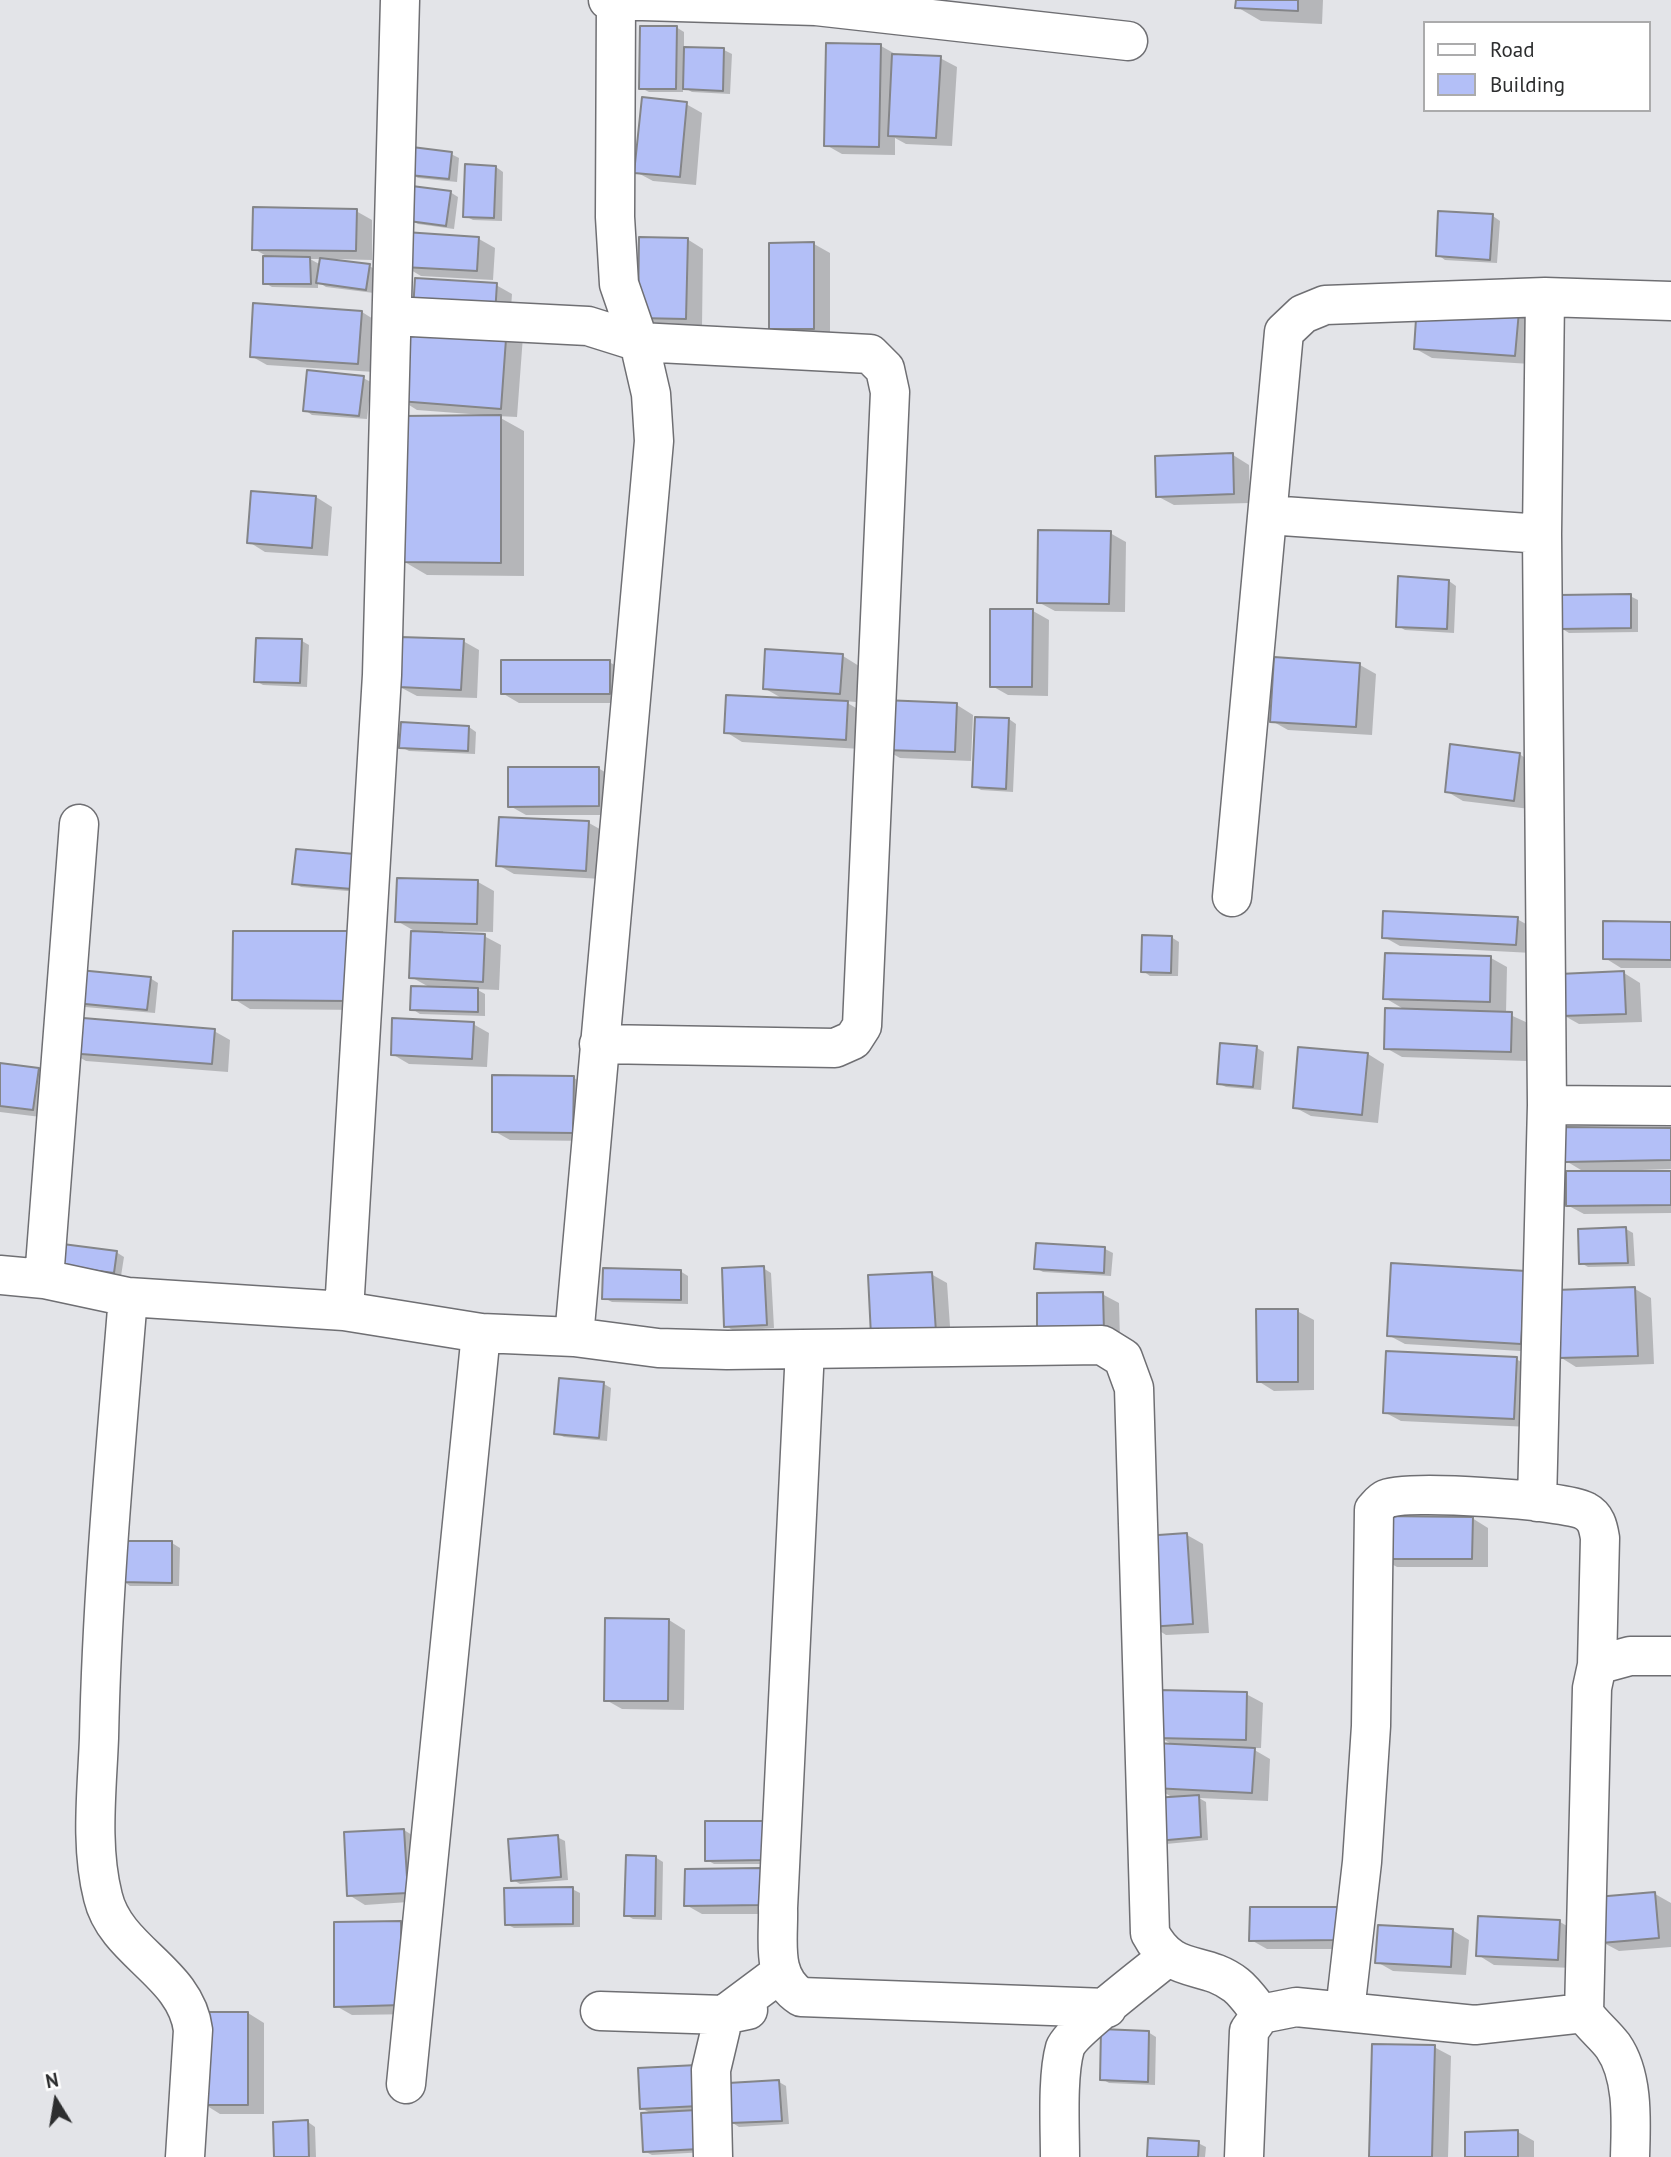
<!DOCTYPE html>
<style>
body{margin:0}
#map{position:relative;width:1671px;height:2157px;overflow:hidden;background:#e3e4e8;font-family:"PT Sans",sans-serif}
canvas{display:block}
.legend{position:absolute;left:1423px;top:21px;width:228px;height:91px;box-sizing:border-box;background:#fff;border:2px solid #ababac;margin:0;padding:9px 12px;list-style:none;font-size:21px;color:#2d2e2f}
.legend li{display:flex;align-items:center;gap:14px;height:35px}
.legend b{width:35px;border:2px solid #ababac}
.north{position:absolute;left:21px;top:2066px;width:70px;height:70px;-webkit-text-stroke:5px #fff;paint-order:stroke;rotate:349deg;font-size:19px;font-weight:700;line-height:28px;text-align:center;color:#2d2e2f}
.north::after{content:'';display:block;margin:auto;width:24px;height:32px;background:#2d2e2f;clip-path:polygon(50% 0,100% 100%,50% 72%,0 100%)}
</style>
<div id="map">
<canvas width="1671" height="2157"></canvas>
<ul class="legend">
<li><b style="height:9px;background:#fff"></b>Road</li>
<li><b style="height:19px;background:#b3bff7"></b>Building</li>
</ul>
<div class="north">N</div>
</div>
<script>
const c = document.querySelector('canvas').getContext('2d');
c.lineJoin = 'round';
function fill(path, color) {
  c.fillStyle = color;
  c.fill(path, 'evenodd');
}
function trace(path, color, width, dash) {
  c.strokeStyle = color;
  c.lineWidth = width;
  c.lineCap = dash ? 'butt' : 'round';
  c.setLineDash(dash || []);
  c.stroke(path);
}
fill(new Path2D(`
 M1237 0H1323L1322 24 1261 21 1237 7Z
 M676 27 684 32V48L724 50 732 54 730 94 692 92 683 87V92H649L641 88Z
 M881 46 897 55 940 58 957 67 952 146 906 144 895 138V155L842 154 826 145Z
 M686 104 702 113 696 185 653 181 636 172Z
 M451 154 459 158 457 182 418 178 411 174Z
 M496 167 503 172 502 221 473 220 465 216Z
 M450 192 458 197 454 229 418 224 410 220Z
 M356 211 372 220V260L334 259V262L369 266 377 270 374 293 326 287 318 282V288L272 287 265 283 270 258 254 249ZM310 259H321V265Z
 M1493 216 1500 221 1497 263 1445 260 1438 255Z
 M479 239 495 248 493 280 421 276 404 266Z
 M687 239 703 249 702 327H656L640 317Z
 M814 244 830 253V338H787L770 328Z
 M496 285 512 294 510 323 523 336 517 417 497 416 524 431V576L427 575 403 561 483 415 417 410 401 400Z
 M362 312 378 322 374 372 267 365 251 356Z
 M1518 312 1534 322 1531 364 1432 358 1416 349Z
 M363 378 371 382 367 419 312 415 305 410Z
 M1233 455 1249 465 1250 503 1174 505 1157 496Z
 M316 497 332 507 328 556 265 552 249 542Z
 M1110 533 1126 542 1125 612 1055 611 1038 602Z
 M1449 581 1456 586 1454 633 1405 630 1398 626Z
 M1630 596 1638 600V632L1569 633 1561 628Z
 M1033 611 1049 620 1048 696 1008 695 992 686Z
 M302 641 309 645 307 687 263 685 256 681Z
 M463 641 479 650 477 698 417 696 400 687Z
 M843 656 859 666 856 702 844 701 863 712 861 749 742 742 726 732 785 700 764 688Z
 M609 662 626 671 625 703H519L502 693Z
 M1360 665 1376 674 1372 735 1288 730 1272 721Z
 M957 705 973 715 971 761 900 758 884 749Z
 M1009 719 1016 724 1013 792 981 790 974 786Z
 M469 727 476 732 475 754 409 751 401 747Z
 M1519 754 1535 764 1530 809 1463 801 1446 791Z
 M598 768 615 778V815H526L510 806Z
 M589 823 605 832 602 879 514 874 498 865Z
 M297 851 359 892 301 887 294 883Z
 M478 882 494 891 493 932 443 931V934L484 936 501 945 499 990 476 989 485 994V1016L420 1014 412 1009 431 988 411 977 418 933 397 921Z
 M1517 919 1533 928 1532 953 1400 946 1384 937Z
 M1671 924V968H1621L1605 958Z
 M348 933 364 1010 250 1009 234 999Z
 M1171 937 1179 942 1178 976H1150L1143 971Z
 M1387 954 1491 958 1507 967 1506 1013 1528 1023 1527 1061 1402 1057 1386 1048 1407 1011 1385 998Z
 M1624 973 1640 983 1642 1022 1579 1024 1563 1015Z
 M150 978 158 983 155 1013 85 1007 77 1002Z
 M473 1024 489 1033 487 1067 409 1064 392 1054Z
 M214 1031 230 1040 228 1072 86 1061 70 1052Z
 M1257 1048 1264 1052 1261 1090 1226 1087 1218 1083Z
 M1368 1054 1384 1064 1378 1123 1311 1116 1294 1107Z
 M0 1065 39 1069 55 1079 49 1118 0 1112Z
 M574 1078 590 1087 589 1141 510 1140 494 1131Z
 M1671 1129V1169L1642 1170V1173H1671V1213L1584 1214 1567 1205 1586 1173 1566 1161Z
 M1626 1229 1633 1233 1635 1266 1588 1267 1581 1263Z
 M1038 1244 1105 1249 1113 1253 1111 1276 1043 1272 1036 1268Z
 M116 1252 124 1257 121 1276 61 1268Z
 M763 1268 771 1273 774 1328 734 1331 726 1326Z
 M680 1271 688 1276V1304L612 1302 604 1298Z
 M1525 1273 1537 1352 1405 1344 1388 1335Z
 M931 1274 947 1283 951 1341 889 1344Z
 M1635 1289 1651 1298 1654 1364 1576 1367 1560 1357Z
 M1102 1294 1119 1303 1120 1340 1055 1341Z
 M1297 1311 1314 1320V1390L1274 1391 1258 1381Z
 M1516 1359 1532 1368 1530 1427 1401 1421 1384 1412Z
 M604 1384 611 1388 607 1441 564 1437 556 1433Z
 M1472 1518 1488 1528V1567H1397L1381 1558Z
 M1187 1535 1203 1544 1209 1633 1166 1635 1150 1625Z
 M172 1543 180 1548 179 1586H130L123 1581Z
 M669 1620 685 1630 684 1710 622 1709 606 1700Z
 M1246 1694 1263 1703 1261 1748H1251L1270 1759 1268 1801 1199 1798 1206 1802 1208 1840 1166 1844 1159 1840 1175 1799 1155 1787 1175 1746 1159 1737Z
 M706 1823 771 1864H714L707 1860Z
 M404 1830 420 1840 423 1901 365 1905 349 1895Z
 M557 1837 565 1841 568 1880 520 1884 513 1880Z
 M655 1857 663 1862 662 1920 633 1919 626 1915Z
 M687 1871 778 1914H702L686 1905Z
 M572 1889 580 1893V1927L514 1928 506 1924Z
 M1655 1894 1671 1903V1947L1619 1951 1602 1942Z
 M1354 1918V1949H1267L1251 1940Z
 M1560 1922 1576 1931 1574 1968 1494 1965 1478 1955Z
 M401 1923 417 1932V2014L352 2015 336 2006Z
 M1452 1930 1469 1940 1466 1975 1393 1971 1377 1962Z
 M248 2013 264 2023V2114H220L204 2104Z
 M1148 2032 1156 2037 1155 2085 1109 2083 1102 2079Z
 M1434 2047 1451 2056 1448 2157H1370Z
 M697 2067 706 2152 652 2155 644 2151 652 2114 641 2108Z
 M779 2082 786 2086 789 2124 739 2127 731 2122Z
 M308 2122 315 2127 316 2157H275Z
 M1518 2132 1534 2141V2157H1467Z
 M1198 2143 1206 2147 1205 2157H1148Z`), '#0003');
const building = new Path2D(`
 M1236 0H1298V11L1235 8Z
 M640 26H677L676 89H639Z
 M826 43 881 44 879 147 824 146Z
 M684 47 724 48 723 91 683 89Z
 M892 54 941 56 936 138 888 136Z
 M642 97 687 102 680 177 634 173Z
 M412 147 452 152 449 179 409 175Z
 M465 164 496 166 494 218 463 217Z
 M412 186 451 191 446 226 409 221Z
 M253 207 357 209 356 251 252 250Z
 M1438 211 1493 214 1490 260 1436 256Z
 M405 232 479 237 477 271 403 267Z
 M639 237 688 238 686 319 638 318Z
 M814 242V329H769V243Z
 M263 256 310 257 311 284H263Z
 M320 258 370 264 366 290 316 283Z
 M415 278 497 283 495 315 413 310Z
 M253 303 362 311 358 364 250 357Z
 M1417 304 1519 311 1515 356 1414 349Z
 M406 317 507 325 501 409 399 401Z
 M307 370 364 376 359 416 303 411Z
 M501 415V563L401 562 402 416Z
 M1233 453 1234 494 1156 497 1155 456Z
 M251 491 316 496 312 548 247 543Z
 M1038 530 1111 531 1109 604 1037 603Z
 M1398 576 1449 580 1447 629 1396 627Z
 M1631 594V628L1559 629V595Z
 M990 609H1033L1032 687H990Z
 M400 637 464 639 461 690 399 687Z
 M256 638 302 639 300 683 254 682Z
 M765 649 843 654 840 694 763 689Z
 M1274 657 1360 663 1356 727 1270 722Z
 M501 660H610V694H501Z
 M726 695 848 701 846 740 724 733Z
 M883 700 957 703 955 752 882 750Z
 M975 717 1009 718 1006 789 972 787Z
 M401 722 469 726 468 751 399 748Z
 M1450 744 1520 753 1514 801 1445 792Z
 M508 767H599V806L508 807Z
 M499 817 589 821 586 871 496 866Z
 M296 849 355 854 352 889 292 884Z
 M397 878 478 880 477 924 395 922Z
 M1383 911 1518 917 1516 945 1382 938Z
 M1603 921 1671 922V960L1603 959Z
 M233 931H348V1001L232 1000Z
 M411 931 485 934 483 982 409 978Z
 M1142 935 1172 936 1171 973 1141 972Z
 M1385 953 1491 956 1490 1002 1383 999Z
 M79 970 151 977 147 1010 75 1003Z
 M1624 971 1626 1014 1561 1016 1559 974Z
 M411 986 478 988V1012L410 1010Z
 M1385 1008 1512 1012 1511 1052 1384 1049Z
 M71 1017 215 1029 212 1064 68 1053Z
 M392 1018 474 1022 472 1059 391 1055Z
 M1220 1043 1257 1046 1253 1087 1217 1084Z
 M1298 1047 1368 1053 1362 1115 1293 1108Z
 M0 1063 39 1068 33 1110 0 1106Z
 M492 1075 574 1076 573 1133 492 1132Z
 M1565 1127 1671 1128V1160L1565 1162Z
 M1566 1171H1671V1205L1566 1206Z
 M1626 1227 1628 1263 1579 1264 1578 1229Z
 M55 1243 117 1251 114 1273 52 1265Z
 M1036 1243 1105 1247 1104 1273 1034 1269Z
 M1391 1263 1526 1271 1521 1344 1387 1336Z
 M764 1266 767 1325 724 1327 722 1268Z
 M603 1268 681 1270V1300L602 1299Z
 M932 1272 936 1332 871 1336 868 1275Z
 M1635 1287 1638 1356 1558 1358 1556 1290Z
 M1103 1292 1104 1332 1037 1333V1293Z
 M1256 1309H1298V1382H1257Z
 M1386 1351 1517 1357 1514 1419 1383 1413Z
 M559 1378 604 1382 599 1438 554 1434Z
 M1380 1516 1473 1517 1472 1559H1380Z
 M1187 1533 1193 1624 1148 1627 1144 1536Z
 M122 1541H172V1583L121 1582Z
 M605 1618 669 1619 668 1701H604Z
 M1159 1690 1247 1692 1246 1740 1157 1738Z
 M1155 1743 1255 1748 1252 1793 1153 1788Z
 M1199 1795 1201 1837 1157 1841 1154 1798Z
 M705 1821H764V1860L705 1861Z
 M404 1829 408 1893 347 1896 344 1832Z
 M558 1835 561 1877 511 1881 508 1839Z
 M626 1855 656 1856 655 1916H624Z
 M762 1868V1905L684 1906 685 1869Z
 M573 1887V1924L505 1925 504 1888Z
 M1655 1892 1659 1938 1601 1943 1596 1897Z
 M1250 1907H1338V1940L1249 1941Z
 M1478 1916 1560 1920 1558 1960 1476 1956Z
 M401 1921 402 2005 334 2007V1922Z
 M1378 1925 1453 1929 1451 1967 1375 1963Z
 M202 2012H248V2105H202Z
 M1101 2029 1149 2031 1148 2082 1100 2080Z
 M1372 2044 1435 2045 1432 2157H1369Z
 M697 2065 699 2106 640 2109 638 2068Z
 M779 2080 782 2121 730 2123 728 2083Z
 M697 2110 699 2149 643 2152 641 2113Z
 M308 2120 309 2157H274L273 2122Z
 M1518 2130V2157H1465V2132Z
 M1148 2138 1199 2141 1198 2157H1147Z`);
fill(building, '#b3bff7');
trace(building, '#848588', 2);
const minor = new Path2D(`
 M608 0 816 6 1128 41
 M392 316 588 326 639 342 870 354 885 369 890 392 862 1026 853 1040 835 1048 599 1044
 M1268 515 1542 534
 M1232 897 1284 332 1303 314 1325 305 1545 297 1671 301
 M1547 1105 1671 1106
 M0 1275 44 1279 128 1297 344 1311 481 1333 574 1337 658 1348 727 1350 1102 1345 1123 1358 1134 1388 1150 1933C1173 1977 1202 1959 1236 1985 1245 1992 1253 2004 1261 2014
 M44 1279 79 824
 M128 1297C116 1444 102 1591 99 1738 97 1790 90 1846 103 1897 116 1952 186 1972 193 2030L185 2157
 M344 1311 382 675 400 0
 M574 1337 654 441 651 394 639 342 619 284 615 217 616 0
 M805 1349 778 1908C779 1941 770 1977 801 1997L1107 2008
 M1537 1502 1547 1105 1542 534 1545 297
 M600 2011 724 2015 748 2010
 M1345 2011 1362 1862 1371 1726 1374 1510C1377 1507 1381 1501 1386 1499 1402 1489 1568 1500 1585 1511 1596 1517 1598 1526 1600 1538L1597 1665
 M406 2084 481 1333
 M713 2157 711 2070 724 2015 779 1974
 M1060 2157C1060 2127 1057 2076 1065 2048 1071 2031 1147 1974 1166 1958
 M1244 2157 1249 2031 1261 2014 1296 2007 1475 2025 1584 2013
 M1630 2157C1631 2122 1634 2076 1613 2046 1604 2034 1592 2025 1584 2013L1592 1688 1597 1665 1630 1656H1671`);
trace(minor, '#6f6f73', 41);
trace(minor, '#fff', 38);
</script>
